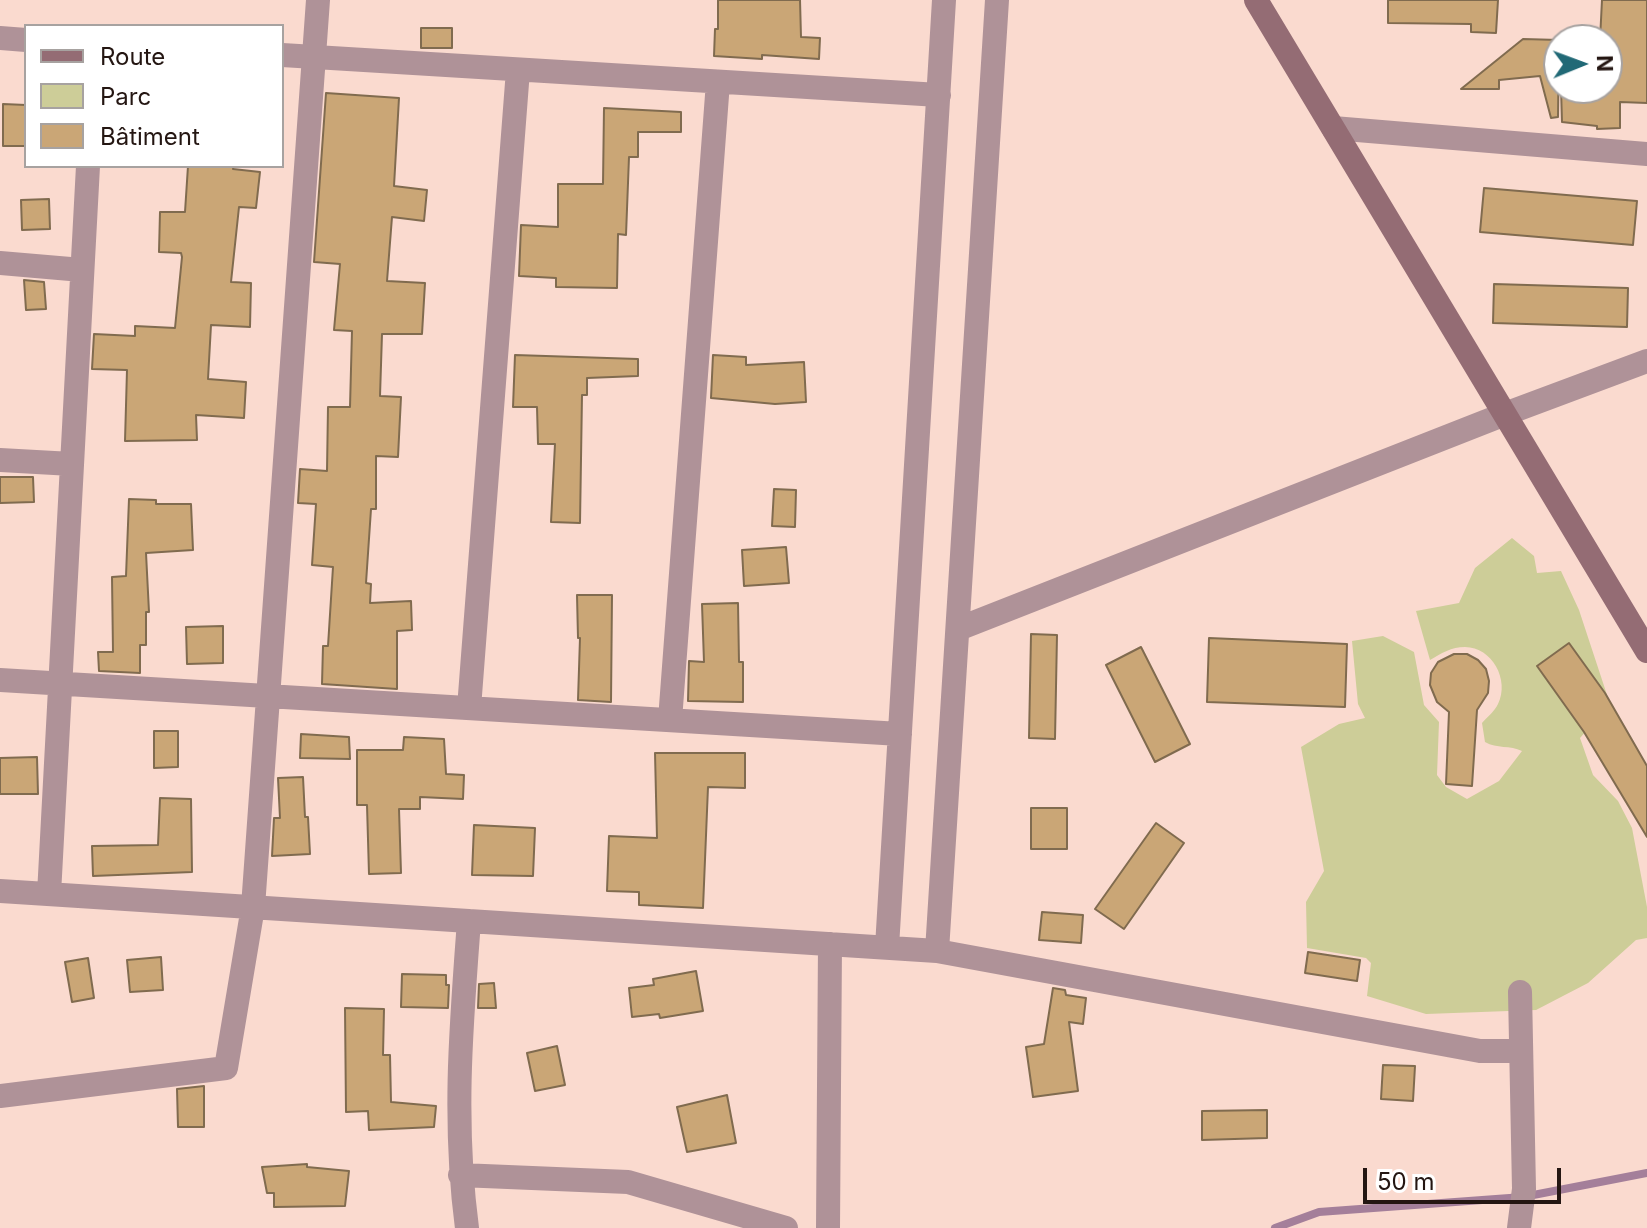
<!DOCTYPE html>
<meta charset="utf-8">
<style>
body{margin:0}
#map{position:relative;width:1647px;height:1228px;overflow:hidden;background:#fadacf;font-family:Inter,sans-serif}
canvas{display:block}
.legend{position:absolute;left:24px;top:24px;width:260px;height:144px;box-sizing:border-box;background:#fff;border:2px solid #a7a2a0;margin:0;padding:10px 14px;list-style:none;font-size:24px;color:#241612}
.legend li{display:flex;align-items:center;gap:16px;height:40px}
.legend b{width:40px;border:2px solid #a7a2a0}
.north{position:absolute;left:1543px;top:24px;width:80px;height:80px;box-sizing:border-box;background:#fff;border:2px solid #a7a2a0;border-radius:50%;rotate:89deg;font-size:22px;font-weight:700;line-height:32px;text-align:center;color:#241612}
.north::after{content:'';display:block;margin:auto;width:28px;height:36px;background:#216976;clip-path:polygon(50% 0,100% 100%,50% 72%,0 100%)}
.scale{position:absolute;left:1363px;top:1168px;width:198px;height:36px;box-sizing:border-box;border:4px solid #241612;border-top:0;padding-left:10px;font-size:24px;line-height:28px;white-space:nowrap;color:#241612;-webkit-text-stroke:6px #fff;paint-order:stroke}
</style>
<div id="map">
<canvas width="1647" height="1228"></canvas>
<ul class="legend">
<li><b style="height:10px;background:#946c74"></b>Route</li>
<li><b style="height:22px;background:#cdcd98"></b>Parc</li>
<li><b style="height:22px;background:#caa676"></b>Bâtiment</li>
</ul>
<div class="north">N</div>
<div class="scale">50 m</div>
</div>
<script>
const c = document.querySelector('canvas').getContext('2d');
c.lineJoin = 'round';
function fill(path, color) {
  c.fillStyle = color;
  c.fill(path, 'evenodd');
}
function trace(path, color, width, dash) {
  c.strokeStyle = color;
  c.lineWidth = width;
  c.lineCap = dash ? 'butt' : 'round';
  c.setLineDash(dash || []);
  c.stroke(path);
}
fill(new Path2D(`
 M1512 538 1534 556 1537 573 1561 571 1579 610 1610 704 1580 738 1593 775 1618 801 1632 828 1647 907V938L1636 940 1588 983 1536 1010 1426 1014 1367 996 1371 963 1366 958 1307 948 1306 902 1324 871 1301 747 1339 724 1365 718 1358 704 1352 641 1383 636 1414 652 1424 705 1439 722 1437 775 1446 787 1467 799 1499 781 1522 751C1510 745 1497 749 1485 742L1482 723C1487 717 1495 711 1498 704 1510 680 1492 647 1465 647 1451 647 1442 653 1430 660L1416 611 1459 603 1475 568Z`), '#cdcd98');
trace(new Path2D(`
 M1275 1228 1319 1212 1523 1197 1647 1173`), '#a47f9a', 8);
const building = new Path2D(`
 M718 0H800L801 37 820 38 819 59 762 55V59L714 56 715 29H718Z
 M1388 0H1498L1496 33 1471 32V24L1388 23Z
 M1602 0H1647V103L1620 102V128L1597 129V126L1562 122 1561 88H1607V40H1600Z
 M421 28H452V48H421Z
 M1523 39 1559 40 1558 117 1551 118 1540 76 1499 80V89H1461Z
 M326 93 399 98 394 186 427 190 424 221 392 217 387 281 425 283 422 334H382L380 396 401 397 398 457 376 456V509H371L366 583 371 584 370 603 411 601 412 630 397 631V689L322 684 323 646H328L333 567 312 565 316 504 298 503 300 469 327 471 328 407H350L352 331 334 330 340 264 314 262Z
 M3 104 26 105V146H3Z
 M604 108 681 112V132H638V157H629L626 235 618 234 617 288 556 287V278L519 276 521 225 558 227V184H603Z
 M188 166H234L233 169 260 172 256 208 239 207 231 282 251 283 250 327 211 325 208 379 246 382 244 418 196 415 197 440 125 441 127 370 92 369 94 334 135 336V326L175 328 182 257 181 253 159 252 160 212H185Z
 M1484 188 1637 201 1633 245 1480 232Z
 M49 199 50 229 22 230 21 200Z
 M24 280 44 282 46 309 26 310Z
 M1494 284 1628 288 1627 327 1493 323Z
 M515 355 638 359V376L587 378V395H582L580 523 551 522 555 444H538L537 407H513Z
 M713 355 746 357V365L804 362 806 402 775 404 711 398Z
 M0 477H33L34 502 0 503Z
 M774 489 796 490 795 527 772 526Z
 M129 499 156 500V504H191L193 550 146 553 149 612H146V645H140V673L99 671 98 652H113L112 577 126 576Z
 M786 547 789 583 744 586 742 550Z
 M577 595H612L611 702 578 700 580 638H578Z
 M738 603 739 662H743V702L688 701 689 661 704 662 702 604Z
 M223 626V663L187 664 186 627Z
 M1031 634 1057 635 1055 739 1029 738Z
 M1209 638 1347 644 1345 707 1207 702Z
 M1569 643 1605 693 1647 766V837L1584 732 1537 666Z
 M1141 647 1190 744 1155 762 1106 665Z
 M1454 654H1467L1478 660 1486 669 1489 681 1488 693 1477 710 1472 786 1446 784 1449 712 1437 702 1430 685 1431 673 1438 662Z
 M154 731H178V767L154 768Z
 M301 734 349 737 350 759 300 758Z
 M404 737 444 739 446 774 464 775 463 799 420 797V809H399L401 873 369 874 367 805H357V750H403Z
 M655 753H745V788L708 787 703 908 639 905V892L607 891 609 836 657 838Z
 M37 757 38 794H0V758Z
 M303 777 305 817H308L310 854 272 856 274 818H280L278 778Z
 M160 798 191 799 192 872 93 876 92 846 158 845Z
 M1031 808H1067V849H1031Z
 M1156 823 1184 843 1124 929 1095 909Z
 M474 825 535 828 533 876 472 875Z
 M1042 912 1083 915 1081 943 1039 940Z
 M1308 952 1360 960 1357 981 1305 973Z
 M161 957 163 990 130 992 127 960Z
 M88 958 94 998 72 1002 65 962Z
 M696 971 703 1011 660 1018 659 1014 632 1017 629 988 654 985 653 979Z
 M402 974 446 975V985H449L448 1008 401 1007Z
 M494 983 496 1008H478L479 984Z
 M1053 988 1065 990 1066 995 1086 998 1083 1024 1069 1022 1078 1091 1033 1097 1026 1047 1044 1044Z
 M345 1008 384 1009 383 1055H390L391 1102 436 1106 434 1127 369 1130 368 1111 346 1112Z
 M557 1046 565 1085 535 1091 527 1053Z
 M1383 1065 1415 1066 1413 1101 1381 1099Z
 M204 1086V1127H178L177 1089Z
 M727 1095 736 1143 687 1152 677 1107Z
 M1267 1110V1138L1202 1140V1111Z
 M307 1164V1167L349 1171 345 1206 274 1207V1193H267L262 1167Z`);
fill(building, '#caa676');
trace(building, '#806b4f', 2);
trace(new Path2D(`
 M0 38 26 40
 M282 55 939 95
 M1333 128 1647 154
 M0 263 82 270
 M0 460 72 464
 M958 629 1505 414 1647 361
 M0 680 900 734
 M469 708 518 70
 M670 720 718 82
 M0 891 937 951 1480 1051H1521
 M49 894 88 166
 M887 947 944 0
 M937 951 997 0
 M0 1096 226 1068 253 907 318 0
 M460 1175 628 1182 786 1228
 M467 1228C453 1122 461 1027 469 921
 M828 1228 830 944
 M1519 1228 1524 1189 1520 992`), '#af9298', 24);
trace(new Path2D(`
 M1256 0 1647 651`), '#946c74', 24);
</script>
